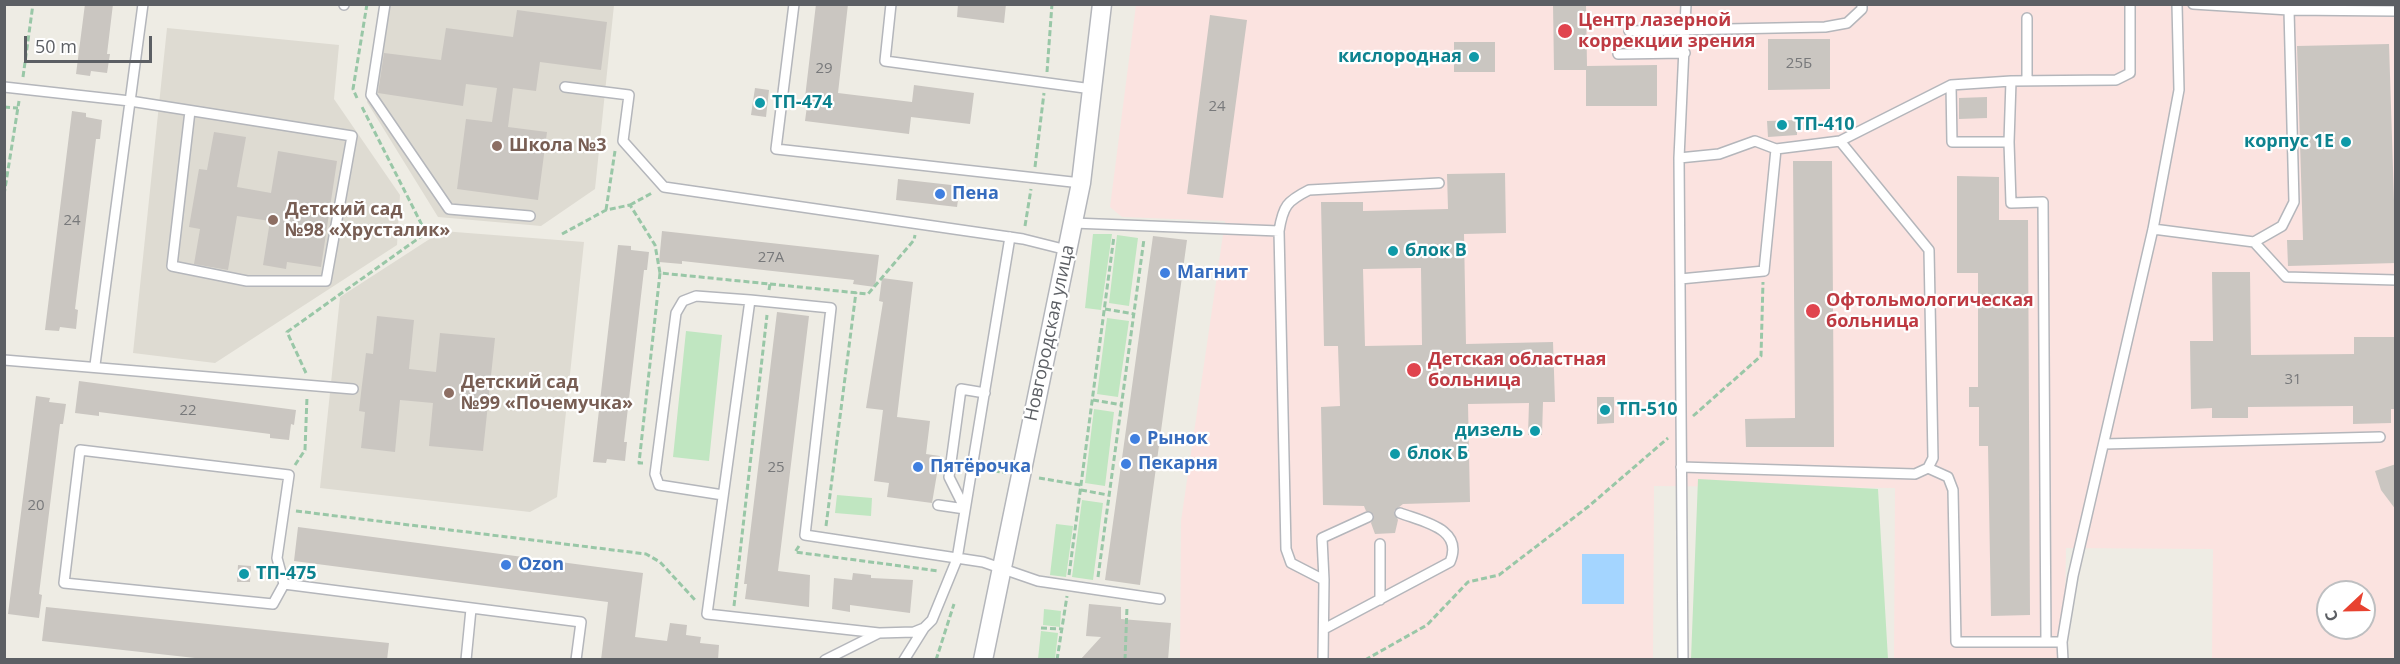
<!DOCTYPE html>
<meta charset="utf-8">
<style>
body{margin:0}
#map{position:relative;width:2400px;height:664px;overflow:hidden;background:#eeece4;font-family:"Open Sans",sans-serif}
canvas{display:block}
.frame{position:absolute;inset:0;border:6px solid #5c5f64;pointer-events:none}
.north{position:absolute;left:2316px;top:580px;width:60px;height:60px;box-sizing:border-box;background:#fff;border:2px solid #bebfc1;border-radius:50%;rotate:248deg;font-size:16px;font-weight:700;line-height:24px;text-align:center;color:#5c5f64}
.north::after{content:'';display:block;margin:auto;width:21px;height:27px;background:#e84230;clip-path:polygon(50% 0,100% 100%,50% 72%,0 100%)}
.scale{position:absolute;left:24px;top:36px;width:128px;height:27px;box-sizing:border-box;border:3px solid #5c5f64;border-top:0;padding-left:8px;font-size:18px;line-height:21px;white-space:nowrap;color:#5c5f64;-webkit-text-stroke:4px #fff;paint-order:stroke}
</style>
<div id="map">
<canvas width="2400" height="664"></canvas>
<div class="frame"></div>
<div class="north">С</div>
<div class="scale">50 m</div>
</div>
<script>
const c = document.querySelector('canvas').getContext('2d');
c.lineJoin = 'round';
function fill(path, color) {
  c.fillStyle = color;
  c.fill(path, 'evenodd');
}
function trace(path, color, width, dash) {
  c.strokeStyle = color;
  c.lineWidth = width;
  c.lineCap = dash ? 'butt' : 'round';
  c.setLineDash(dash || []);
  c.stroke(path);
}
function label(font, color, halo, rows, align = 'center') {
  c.font = font + ' "Open Sans",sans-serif';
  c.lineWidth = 4.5;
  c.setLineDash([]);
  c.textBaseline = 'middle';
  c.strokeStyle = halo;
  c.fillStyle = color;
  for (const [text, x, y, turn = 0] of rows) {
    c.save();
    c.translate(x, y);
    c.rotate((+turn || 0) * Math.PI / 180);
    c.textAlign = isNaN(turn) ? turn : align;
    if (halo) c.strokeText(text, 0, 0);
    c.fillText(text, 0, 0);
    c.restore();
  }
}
fill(new Path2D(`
 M380 5H614L595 189 541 226 438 217 367 102Z
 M167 28 339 45 334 99 400 195 397 245 215 363 133 353Z
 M442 231 584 242 557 497 530 512 320 488 340 297Z`), '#dedbd2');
fill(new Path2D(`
 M1136 5H2395V659H2212L2213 549 2066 548 2064 659H1894L1895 488 1654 486 1653 659H1180L1181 521 1225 221 1122 217 1110 207ZM2328 592H2364V628H2328Z`), '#fbe3e0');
fill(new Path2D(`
 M1093 234H1112L1101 310 1085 308Z
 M1117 235 1138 238 1129 306 1109 303Z
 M1107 318 1129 321 1118 397 1097 394Z
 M686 331 722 335 709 461 673 457Z
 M1094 409 1114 412 1105 486 1085 483Z
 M1698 479 1878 489 1888 659H1691Z
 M837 495 872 498 871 516 835 513Z
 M1082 500 1103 503 1093 580 1072 577Z
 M1056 524 1073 526 1066 577 1050 575Z
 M1044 609 1061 611 1060 627 1043 625Z
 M1041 631 1058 633 1055 659H1038Z`), '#c0e6c1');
fill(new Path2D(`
 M1582 554H1624V604H1582Z`), '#a4d5ff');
fill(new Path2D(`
 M85 4H113L107 54H110L107 73 91 71 90 76 76 74Z
 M816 4H848L838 93 912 102 914 85 974 93 970 124 911 117 909 134 805 121 807 106H804Z
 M958 4H1006L1004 23 957 17Z
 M1553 4H1586L1587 66 1657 65V106H1586V70H1554Z
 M517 10 607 22 601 70 540 62 536 91 513 88 508 127 547 132 538 200 457 189 466 119 492 122 497 88 466 84 463 106 378 93 384 53 441 60 446 28 513 37Z
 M1210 15 1247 20 1223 198 1187 194Z
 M1768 39H1830V89L1768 90Z
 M1454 42H1495V72H1454Z
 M2389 44 2396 263 2288 266 2287 240H2303L2297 46Z
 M755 88 769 90 766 117 751 115Z
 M1987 97V118L1959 119V98Z
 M72 111 86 113V117L102 120 100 139H96L75 309 78 310 76 329 60 327 59 331 45 330Z
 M1797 120V135L1768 137 1767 121Z
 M214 132 246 137 237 187 271 193 278 151 337 161 321 267 287 262 286 269 263 265 270 221 237 216 228 270 194 264 200 229 189 227 199 169 207 170Z
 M1793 161H1832L1834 447H1746L1745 419 1795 418Z
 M1505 173 1506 233 1464 234 1466 344 1553 342 1555 402H1543L1542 435H1528L1529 403 1468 404 1470 502 1403 504 1394 511 1398 520 1395 533 1375 534 1371 523 1374 515 1366 511 1364 506 1323 505 1321 407 1340 406 1338 346H1324L1321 202H1363V211L1448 209 1447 174ZM1421 268 1422 345 1365 346 1363 269Z
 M1957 176 1999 177V220H2028L2030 615 1991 616 1988 446H1979V407H1969V387H1978V273H1957Z
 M898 179 960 186 957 207 896 200Z
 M662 231 879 255 875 287 853 284 854 280 682 261V264L659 262Z
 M1153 236 1187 240 1140 585 1105 580Z
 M618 245 631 246V250L649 252 647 270H644L624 442H627L625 461 607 459 606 463 593 462Z
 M2212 272H2250L2251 355 2354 354V337H2396V409H2391V423L2353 424V406L2248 407V418H2212V408L2191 409 2190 341H2213Z
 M882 278 913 282 897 417 930 421 926 454 940 456 932 503 887 497 889 483 874 481 883 410 866 408 883 302 879 301Z
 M777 312 809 316 778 571 810 575 809 607 745 599 747 584H744Z
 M377 316 414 320 409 369 436 372 440 333 495 338 483 451 429 446 433 403 400 400 395 452 361 448 365 412 359 411 361 393 366 353 373 354Z
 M79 381 296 410 294 425 291 424 289 440 270 438V434L99 412V416L75 413Z
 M36 396 50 398 49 402 66 404 63 424H60L39 594 42 595 39 618 8 614Z
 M1597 397H1614V423L1597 424Z
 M2396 464V510L2381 490 2375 471Z
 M298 527 643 573 635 637 667 641 670 623 687 625 686 635 701 637 700 643 719 645 718 660H601L608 602 294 561Z
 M238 565 251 566 250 582H237Z
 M853 573 871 575V578L913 580 910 613 850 605V612L832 609 834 578 852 580Z
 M1089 604 1121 607V619L1171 623 1168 660H1080L1101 637 1086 636Z
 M46 607 389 643 387 660H213L42 641Z`), '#cac6c1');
const service = new Path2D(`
 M385 4 371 95 449 209 530 216
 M794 4 776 149 1081 183
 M891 4 885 61 1092 89
 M2193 4 2289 10
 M344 5V4
 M2027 18V81
 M1629 31 1825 27 1847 23 1862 9V4
 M1618 54 1685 53
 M1951 85 1952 142H2009L2011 203 2043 202 2046 642
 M4 87 130 101 352 136 326 281H247L172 266 190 111
 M565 87 629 95 623 141 664 187 1023 239 1067 250
 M1840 141 1951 85 2011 81 2116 80 2130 73V4
 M2009 142 2011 81
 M1679 158 1719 154 1755 141 1776 149 1840 141 1929 250 1933 458 1928 468 1915 474 1681 467
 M1073 223 1279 231 1286 549 1291 563 1324 580 1323 660
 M2153 229 2254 242 2286 277 2396 280
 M1279 231C1283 206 1287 201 1309 190L1439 183
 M1010 237 957 559 932 620 924 628 914 632 879 633 707 614 750 300 831 308 805 535 983 562 1038 581 1160 599
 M2254 242 2282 226 2294 202 2289 10 2396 11
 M1680 279 1764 271 1776 149
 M4 360 353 389
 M95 365 143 4
 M2104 444 2380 437
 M1928 468 1948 477 1953 490 1956 642H2062
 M723 495 659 485 655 474 676 313 683 301 696 296 750 300
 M938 505 965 509
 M965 509 949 477 961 389 985 393
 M1324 580 1322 538 1368 517
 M284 584 273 604 64 583 80 450 289 475 277 558 284 584 581 622 576 660
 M1380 600V544
 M1324 629 1450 562C1464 529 1424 522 1400 513
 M466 660 471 609
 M825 660 879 633
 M904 660 924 628
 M1683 660 1679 158 1686 4
 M2063 660 2062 642 2073 576 2153 229 2179 90 2177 4`);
const minor = new Path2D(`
 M983 660 1081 183 1102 4`);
trace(service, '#b4b6bb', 12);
trace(minor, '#b4b6bb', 21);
trace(new Path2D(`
 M1047 72 1052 4
 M23 77 33 4
 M357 98 353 89 367 4
 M4 107 18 108
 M1035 167 1044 93
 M4 195 19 101
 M630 205 652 193
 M606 210 615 151
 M1025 226 1031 189
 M562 234 606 210 630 205 655 245 660 273
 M770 284 868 294 914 240 915 235
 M1105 309 1134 314
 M306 373 287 332 426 233 362 107
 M1093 400 1122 405
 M1693 416 1761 356 1763 282
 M643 463H639L660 273 770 284 769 290
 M295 465 305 450 307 397
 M985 469 1006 473
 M1039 478 1081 485
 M1081 490 1108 495
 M296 511 646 554 660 562 696 601
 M826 526 856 292
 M799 546 795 552 939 571
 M1069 575 1114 236
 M1098 577 1144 239
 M734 606 767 315
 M1041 628 1062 629
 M936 660 954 604
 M1057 660 1067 596
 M1125 660 1127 607
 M1365 660 1427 625 1468 582 1499 575 1589 506 1668 438`), '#99c7a7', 3, [6, 3]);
trace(service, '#fff', 9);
trace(minor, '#fff', 18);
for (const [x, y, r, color] of [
 [1565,31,8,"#e0444e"],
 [1474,57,6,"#0f9aa8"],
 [760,103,6,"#0f9aa8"],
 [1782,125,6,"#0f9aa8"],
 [2346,142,6,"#0f9aa8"],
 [497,146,6,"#8d6e63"],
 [940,194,6,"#3f7fe0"],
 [273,220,6,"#8d6e63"],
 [1393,251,6,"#0f9aa8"],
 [1165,273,6,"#3f7fe0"],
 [1813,311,8,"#e0444e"],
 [1414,370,8,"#e0444e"],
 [449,393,6,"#8d6e63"],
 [1605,410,6,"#0f9aa8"],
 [1535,431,6,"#0f9aa8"],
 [1135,439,6,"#3f7fe0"],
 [1395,454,6,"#0f9aa8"],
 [1126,464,6,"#3f7fe0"],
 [918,467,6,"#3f7fe0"],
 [506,565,6,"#3f7fe0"],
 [244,574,6,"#0f9aa8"]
]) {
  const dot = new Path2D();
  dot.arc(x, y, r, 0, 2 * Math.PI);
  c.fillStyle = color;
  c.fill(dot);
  trace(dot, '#fff', 2);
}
label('15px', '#78797b', null, [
 ["25Б",1799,64],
 ["29",824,69],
 ["24",1217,107],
 ["24",72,221],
 ["27А",771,258],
 ["31",2293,380],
 ["22",188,411],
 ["25",776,468],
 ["20",36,506]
]);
label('bold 18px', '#be3a42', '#fff', [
 ["Центр лазерной",1578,21],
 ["коррекции зрения",1578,42],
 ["Офтольмологическая",1826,301],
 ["больница",1826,322],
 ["Детская областная",1428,360],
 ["больница",1428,381]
], 'left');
label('bold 18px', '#0d838f', '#fff', [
 ["кислородная",1462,57,"right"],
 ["ТП-474",772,103],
 ["ТП-410",1794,125],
 ["корпус 1Е",2334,142,"right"],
 ["блок В",1405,251],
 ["ТП-510",1617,410],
 ["дизель",1523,431,"right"],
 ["блок Б",1407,454],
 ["ТП-475",256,574]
], 'left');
label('bold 18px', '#785e54', '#fff', [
 ["Школа №3",509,146],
 ["Детский сад",285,210],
 ["№98 «Хрусталик»",285,231],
 ["Детский сад",461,383],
 ["№99 «Почемучка»",461,404]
], 'left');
label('bold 18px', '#366cbe', '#fff', [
 ["Пена",952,194],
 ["Магнит",1177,273],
 ["Рынок",1147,439],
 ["Пекарня",1138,464],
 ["Пятёрочка",930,467],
 ["Ozon",518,565]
], 'left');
label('18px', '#5c5f64', '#fff', [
 ["Новгородская улица",1050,333,-78]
]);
</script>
